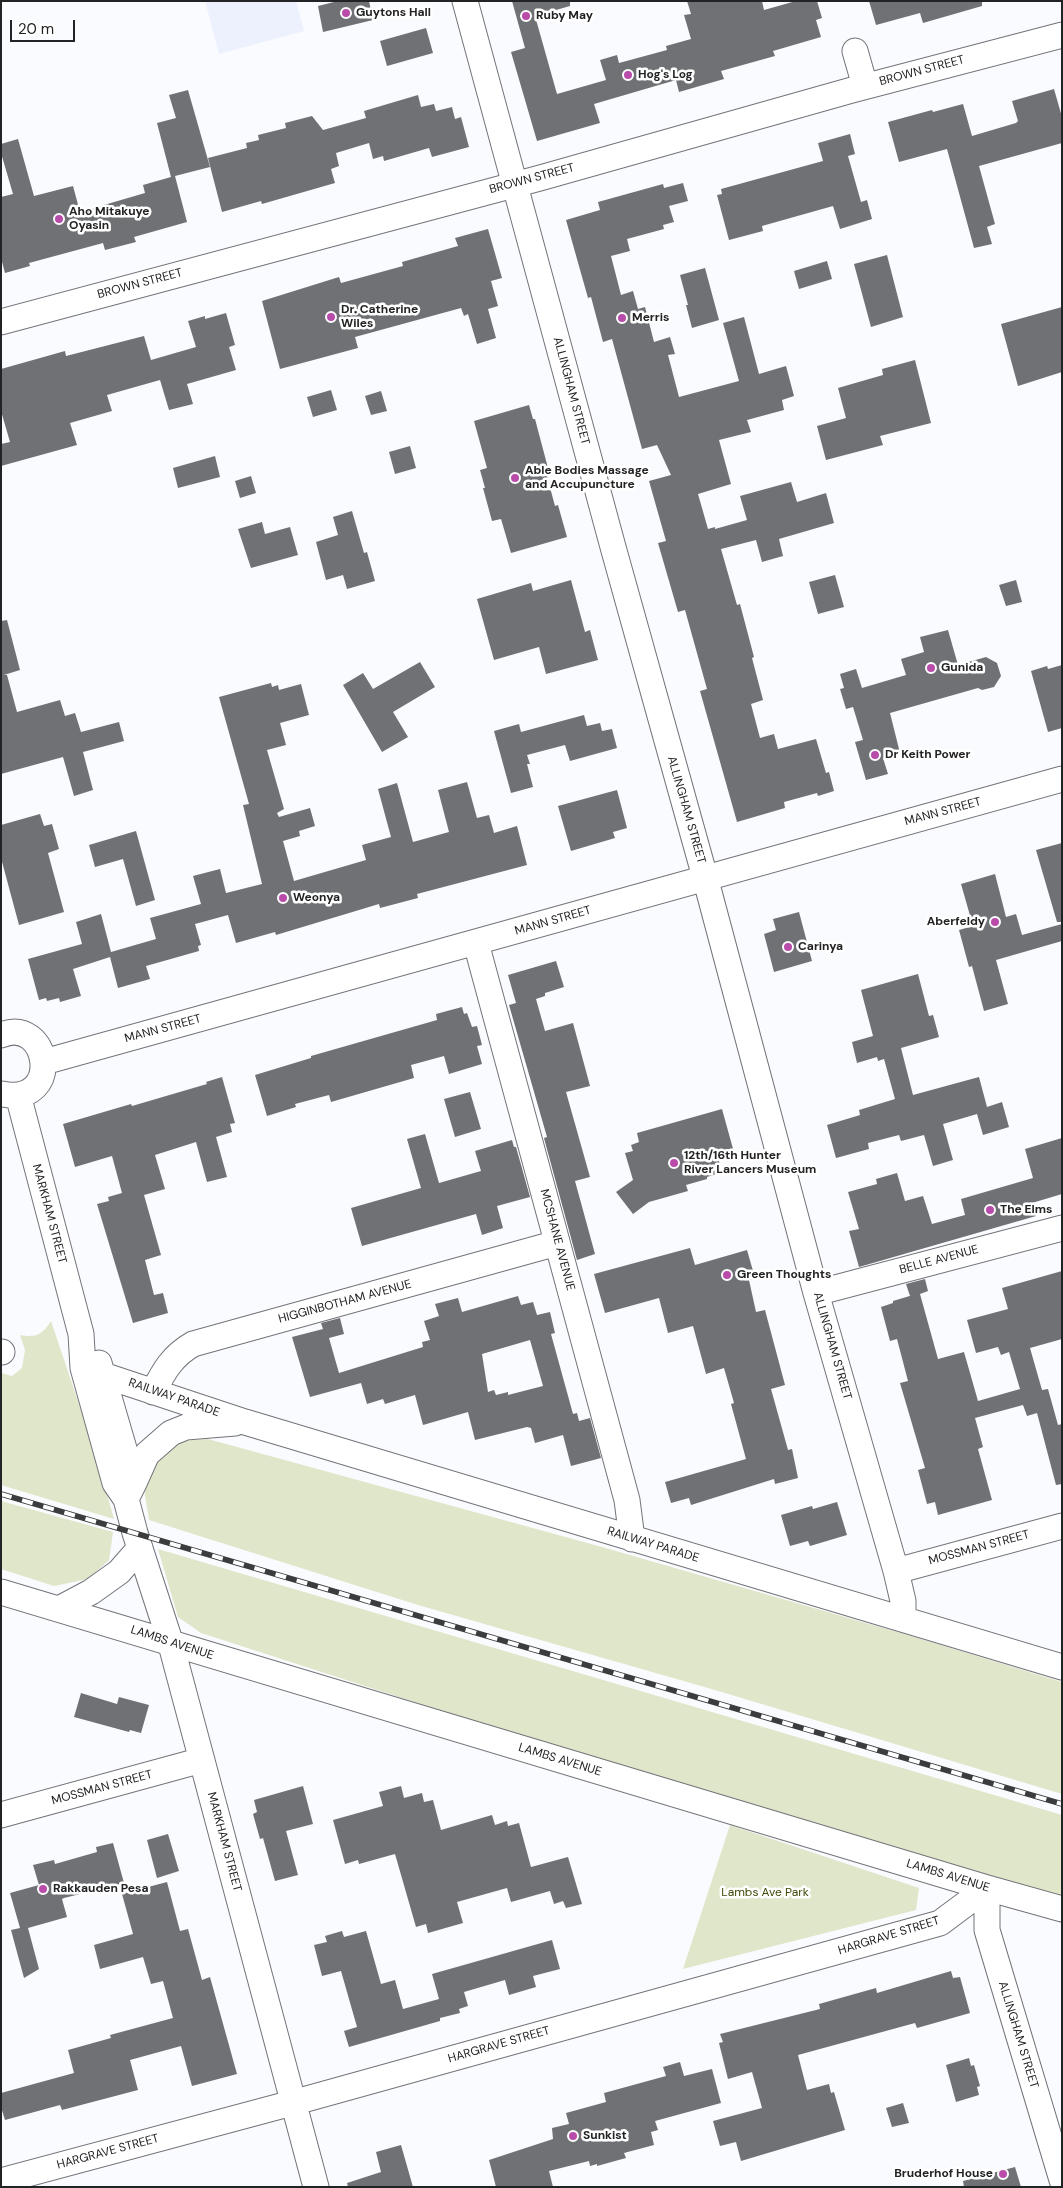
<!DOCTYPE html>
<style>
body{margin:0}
#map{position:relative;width:1063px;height:2188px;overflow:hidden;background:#fafbfe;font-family:"DM Sans",sans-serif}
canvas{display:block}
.frame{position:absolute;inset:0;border:2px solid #222324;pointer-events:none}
.scale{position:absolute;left:10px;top:20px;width:65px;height:22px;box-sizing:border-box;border:2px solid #222324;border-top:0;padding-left:6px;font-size:15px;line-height:18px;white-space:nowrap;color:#222324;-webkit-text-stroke:4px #fff;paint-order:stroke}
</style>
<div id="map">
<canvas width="1063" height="2188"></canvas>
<div class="frame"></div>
<div class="scale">20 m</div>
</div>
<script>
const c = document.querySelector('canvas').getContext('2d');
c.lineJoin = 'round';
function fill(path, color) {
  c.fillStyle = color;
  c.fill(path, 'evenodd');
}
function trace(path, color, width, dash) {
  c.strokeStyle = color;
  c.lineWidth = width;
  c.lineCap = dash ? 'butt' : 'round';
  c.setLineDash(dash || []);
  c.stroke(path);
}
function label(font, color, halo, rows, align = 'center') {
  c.font = font + ' "DM Sans",sans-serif';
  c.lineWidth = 5;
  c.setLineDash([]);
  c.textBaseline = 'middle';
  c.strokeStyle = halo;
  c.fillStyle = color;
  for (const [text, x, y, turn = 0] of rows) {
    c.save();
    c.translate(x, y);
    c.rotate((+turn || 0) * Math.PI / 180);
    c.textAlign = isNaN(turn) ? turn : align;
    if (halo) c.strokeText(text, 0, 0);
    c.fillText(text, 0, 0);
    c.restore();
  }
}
fill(new Path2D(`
 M205 1H296L304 31 219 54Z`), '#edf1fe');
fill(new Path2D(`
 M51 1321 94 1449 114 1519 1 1485V1373L12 1376 22 1368 25 1350 20 1335C36 1338 42 1335 51 1321Z
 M208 1439 602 1547 911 1636 1062 1682V1794L715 1690 418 1605 149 1520 144 1489 151 1465 179 1441Z
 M1 1501 113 1532 109 1560 88 1579 54 1586 1 1569Z
 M158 1549 1062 1815V1898L504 1731 201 1633 178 1617Z
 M730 1825 919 1888 916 1910 683 1969Z`), '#dfe6c9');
fill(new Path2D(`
 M338 1H369L373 20 323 32 318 6Z
 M512 1H570V6L535 16 557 94 606 80 600 60 617 55 619 63 667 50 666 46 691 39 684 15 691 14 687 1H762L764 10 796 1H817L822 18 816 20 821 37 773 51 775 56 721 71 724 79 679 92 676 80 594 104 600 123 537 141 511 52 525 48Z
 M869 1H982V6L923 23 920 13 876 25Z
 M426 28 433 53 387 66 380 41Z
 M1054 89 1062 117V143L979 166 995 224 987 227 992 244 974 248 947 149 899 162 888 122 932 110 933 112 963 104 972 136 1016 123 1018 121 1012 101Z
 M188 90 210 167 175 176 187 222 134 237 136 242 105 250 103 243 29 263 30 266 5 273 1 258V197L13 194 1 153V144L18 139 34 196 73 186 80 212 145 193 143 185 171 177 157 123 176 118 169 95Z
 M418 95 421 107 434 104 436 111 452 107 455 119 461 117 469 147 432 157 429 148 384 161 383 156 373 159 369 143 336 153 339 166 331 169 335 183 262 204 261 201 222 212 208 158 247 148 246 143 259 140 258 135 286 128 285 123 312 116 323 130 366 118 364 111Z
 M850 134 855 154 848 156 861 202 867 200 872 219 840 229 833 206 762 226 763 231 729 240 717 195 722 194 721 189 823 161 818 143Z
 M683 183 688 201 669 206 674 222 663 225 664 229 627 239 630 251 611 256 621 295 633 291 638 309 645 307 654 342 670 337 675 354 668 355 679 397 739 381 723 323 744 317 759 374 786 366 794 396 782 400 784 410 747 420 751 432 719 440 731 484 698 494 708 529 715 527V529L747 520 740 496 791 482 797 502 826 493 834 523 779 539 783 556 762 562 756 540 721 549 737 605 740 604 754 657 752 658 763 700 751 704 760 738 774 734 778 749 816 739 826 773 829 772 834 791 818 796 817 793 784 802 785 808 737 822 700 691 707 689 685 610 678 612 658 543 666 541 649 481 671 475 657 445 642 449 612 339 603 342 591 297 588 298 566 220 600 210 598 202 663 184 664 188Z
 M488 229 502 278 491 281 498 306 488 309 496 338 477 344 468 314 464 316 461 308 355 337 358 348 280 369 262 301 339 277 341 283 403 266 402 262 458 246 455 238Z
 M887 255 903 317 871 327 854 264Z
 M827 261 832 279 799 289 794 271Z
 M705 268 719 320 692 328 686 305H688L680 275Z
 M1062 307V372L1018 386 1001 324Z
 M226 313 235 345 229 347 236 370 187 384 193 404 169 410 160 380 107 395 112 411 70 423 77 445 1 466V444L10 442 1 411V369L65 351 66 356 144 336 151 360 196 347 188 321 205 316V319Z
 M915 360 931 423 880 436 883 445 826 460 817 426 846 418 838 388 883 375 882 369Z
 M331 390 337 410 313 417 307 397Z
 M381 391 387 411 371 415 365 396Z
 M529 405 533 419H535L548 468 545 469 555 506 558 505 567 537 511 553 501 519 492 521 483 488H485L480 470 487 468 474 421Z
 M410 446 416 468 395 474 389 452Z
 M215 456 220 477 178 488 173 468Z
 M251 476 256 493 240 498 235 481Z
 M352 511 364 553 367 552 375 581 347 589 343 575 326 580 316 542 338 535 333 517Z
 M262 522 265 534 290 527 298 555 251 568 238 529Z
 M835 575 844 607 818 614 809 582Z
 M571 580 585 632 590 630 598 660 546 674 539 647 494 660 477 599 531 583 533 591Z
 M1016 580 1022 602 1006 606 999 585Z
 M7 620 20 670 4 675H7L17 712 60 700 65 716 75 713 81 732 119 722 124 741 83 752 93 790 74 796 63 757 1 774V621Z
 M948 630 958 665 986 657 997 663 1001 676 994 687 982 690 978 688 890 713 900 753 883 758 888 774 866 780 855 742 863 740 853 707 846 709 840 689 844 688 840 674 856 669 862 688 906 675 901 659 924 652 920 637Z
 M420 662 435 687 393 712 408 737 382 752 343 685 363 673 373 689Z
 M1062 665V728L1048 732 1031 671 1047 666 1048 669Z
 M271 683 272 687 278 685 279 690 301 684 309 715 280 723 286 745 267 750 284 809 277 813 279 817 310 808 315 826 299 831 300 836 283 841 294 881 366 860 362 845 391 837 378 789 397 783 413 842 449 832 438 790 467 782 477 818 489 815 494 833 517 826 527 865 417 894 418 898 380 908 379 904 276 935 275 932 236 943 228 915 195 924 201 945 198 946 199 951 146 966 150 979 118 988 110 957 73 969 81 996 60 1002 59 998 47 1001 46 998 39 1000 28 959 82 944 76 922 101 914 111 952 156 939 150 918 201 904 193 876 220 869 226 893 262 884 243 805 249 804 219 697Z
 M584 715 587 726 600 723 602 731 612 729 617 748 570 761 565 745 527 755 530 764H527L533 787 511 793 494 731 519 724 521 732Z
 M617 790 627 828 613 832 615 838 571 851 558 806Z
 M40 814 44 826 52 824 59 849 48 853 64 912 19 925 1 858V825Z
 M136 831 155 900 136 906 123 859 95 867 89 845Z
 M1062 843V922H1057L1036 850Z
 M995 874 1006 917 1016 914 1022 935 1062 924V941L996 960 1008 1004 984 1011 972 966 969 967 959 930 973 926 961 884Z
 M799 912 812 961 774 972 764 934 776 930 773 919Z
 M556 961 564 987 545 993V996L536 999 545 1031 573 1023 590 1086 566 1092 590 1177 575 1181 595 1254 577 1260 544 1138 547 1137 509 1005 516 1003 508 975Z
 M918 974 929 1016 933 1015 939 1037 901 1048 913 1095 979 1077 987 1107 1002 1102 1009 1127 983 1135 977 1114 943 1124 953 1160 933 1166 924 1135 901 1141 899 1135 868 1143 869 1149 836 1158 827 1125 860 1115 859 1110 895 1099 884 1059 878 1061 877 1057 857 1063 852 1042 873 1036 861 990Z
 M462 1007 464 1014 467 1013 472 1027 477 1026 482 1045 477 1046 482 1064 449 1074 444 1056 411 1065 414 1078 331 1102 329 1095 295 1104 296 1107 267 1116 255 1075 311 1058V1056L437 1020 436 1014Z
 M222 1077 235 1123 230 1124 232 1132 216 1137 227 1177 207 1182 196 1142 155 1155 165 1189 144 1195 161 1255 145 1260 154 1295 163 1293 168 1313 133 1323 97 1204 109 1201 108 1197 122 1193 112 1156 75 1167 63 1124 131 1104 132 1106 207 1084 206 1082Z
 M470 1092 481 1129 455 1137 444 1099Z
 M722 1109 735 1156 719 1161 722 1172 707 1177V1179L686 1185 688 1191 649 1202 633 1214 616 1192 633 1180 625 1153 633 1151 631 1145 639 1142 637 1133Z
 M425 1134 439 1183 481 1171 475 1151 512 1140 514 1147H516L530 1197 497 1206 503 1228 482 1235 476 1214 362 1246 351 1208 421 1188 407 1139Z
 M1062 1138V1194L1032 1203 1036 1216 859 1267 849 1231 859 1229 848 1192 877 1184 876 1179 897 1173 905 1201 923 1196 932 1224 965 1215 961 1199 1033 1178 1025 1149Z
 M690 1248 695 1265 747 1250 755 1278 749 1280 756 1312 765 1310 785 1385 771 1389 788 1450 792 1449 798 1478 775 1484 774 1479 691 1505 689 1498 671 1503 665 1482 746 1459 731 1404 734 1403 724 1368 706 1374 693 1326 668 1333 659 1298 605 1313 594 1274Z
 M1062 1271V1339L1030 1348 1042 1390 1048 1389 1058 1425 1062 1424V1484L1056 1485 1037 1413 1027 1416 1023 1405 975 1418 983 1447 978 1449 992 1500 938 1515 935 1502 927 1504 918 1470 925 1468 900 1383 908 1381 897 1339 890 1341 881 1307 893 1303V1301L913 1295 910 1296 906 1284 925 1279 928 1291 920 1294 938 1359 964 1352 978 1401 1020 1389 1009 1352 1001 1355 998 1347 976 1353 967 1320 1008 1309 1002 1288Z
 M518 1296 521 1305 533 1302 537 1315 550 1312 555 1333 551 1334 573 1414 577 1413 579 1421 590 1418 601 1458 571 1466 563 1435 535 1443 531 1428 527 1427 475 1440 468 1412 423 1425 415 1395 385 1404 383 1399 367 1404 361 1383 310 1397 292 1337 323 1329 321 1323 340 1318 344 1334 329 1338 339 1373 423 1347 422 1342 430 1340 424 1321 439 1316 435 1304 458 1298 462 1312ZM530 1340 543 1386 508 1395V1392L496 1395 494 1390 488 1392 482 1354Z
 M837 1502 847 1535 810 1546 808 1541 790 1546 781 1515 812 1506 813 1509Z
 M81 1693 117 1704 119 1697 149 1705 141 1733 130 1730 129 1732 74 1717Z
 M303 1786 313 1824 286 1831 298 1875 275 1881 263 1838 260 1839 253 1814 257 1812 254 1800Z
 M401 1786 404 1798 422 1793 424 1802 433 1800 441 1830 492 1815 495 1825 507 1821 508 1826 519 1823 531 1867 568 1857 582 1904 566 1908 563 1901 554 1904 550 1891 511 1902 507 1888 457 1902 463 1923 428 1933 426 1924 416 1927 395 1854 359 1864 358 1860 345 1864 333 1820 383 1806 379 1792Z
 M168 1834 179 1871 157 1878 147 1840Z
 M113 1843 124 1883 64 1898 62 1899 67 1917 28 1928 39 1969 24 1978 11 1930 20 1928 10 1893 39 1885 33 1865 54 1860 55 1864 97 1852 96 1847Z
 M167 1882 180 1931 188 1929 202 1980 210 1977 237 2074 192 2086 181 2046 130 2060 138 2090 62 2110 60 2105 5 2120 1 2107V2093L74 2073 68 2050 111 2038 110 2035 173 2018 163 1981 151 1984 143 1957 100 1969 94 1945 133 1934 122 1894Z
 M342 1931 344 1937 366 1931 381 1984 395 1980 403 2009 439 1999 432 1974 552 1940 560 1969 533 1976 536 1987 509 1995 505 1980 464 1992 468 2006 459 2009 460 2013 440 2018V2021L349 2047 344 2031 357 2027 341 1971 322 1976 314 1945 327 1942 325 1936Z
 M951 1971 953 1978 960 1977 970 2013 917 2028 915 2023 798 2055 807 2090 829 2084 831 2093 834 2092 845 2130 741 2161 736 2142 720 2146 713 2121 762 2108 752 2072 728 2079 719 2043 723 2042 720 2034 820 2009 819 2004 876 1988 877 1993Z
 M969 2058 971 2066 974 2065 980 2086 977 2087 979 2095 956 2102 946 2065Z
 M680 2062 684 2076 712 2069 721 2103 655 2121 658 2130 651 2132 654 2145 624 2153 626 2158 597 2166V2164L590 2166 589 2161 549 2171 553 2187H496L489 2160 553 2139 552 2128 569 2124 566 2113 606 2102 604 2093 666 2076 663 2067Z
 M903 2103 909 2123 892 2127 886 2108Z
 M401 2145 413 2187H348L347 2183 381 2172 376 2152Z
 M1015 2167 1021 2187H964L963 2181Z`), '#6f7175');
const minor = new Path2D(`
 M465 1 613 547 705 877 816 1293 896 1571 903 1601V1619
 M855 51 865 86
 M1 322 540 178 852 90 1062 35
 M476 943 627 1500 632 1539
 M1 1035C49 1015 64 1106 2 1094
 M44 1062 1062 779
 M18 1095 81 1334 83 1368 115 1483 126 1499 135 1533 170 1641 316 2187
 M816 1293 1062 1228
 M1 1352H2
 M99 1363 134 1483 126 1499
 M103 1375 245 1422 1062 1667
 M153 1392C164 1371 172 1356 193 1344L557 1243
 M134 1483 147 1454 171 1433 186 1427 235 1423
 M896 1571 1062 1526
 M1 1592 987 1888 1062 1909
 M59 1609 91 1592 119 1572 140 1548
 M1 1815 202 1760
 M987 1888V1930L1062 2180
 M1 2181 292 2103 940 1923 987 1888`);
trace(minor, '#727479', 27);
trace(minor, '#fff', 25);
const rail = new Path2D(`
 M1 1494 1062 1804`);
trace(rail, '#3b3c3d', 5.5);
trace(rail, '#fff', 4, [11]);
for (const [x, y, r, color] of [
 [346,13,5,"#b94caa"],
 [526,16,5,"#b94caa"],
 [628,75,5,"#b94caa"],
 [59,219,5,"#b94caa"],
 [331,317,5,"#b94caa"],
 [622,318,5,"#b94caa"],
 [515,478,5,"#b94caa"],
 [931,668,5,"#b94caa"],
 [875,755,5,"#b94caa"],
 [283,898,5,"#b94caa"],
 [995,922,5,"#b94caa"],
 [788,947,5,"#b94caa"],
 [674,1163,5,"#b94caa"],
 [990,1210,5,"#b94caa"],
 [727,1275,5,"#b94caa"],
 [43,1889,5,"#b94caa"],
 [573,2136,5,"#b94caa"],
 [1003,2174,5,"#b94caa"]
]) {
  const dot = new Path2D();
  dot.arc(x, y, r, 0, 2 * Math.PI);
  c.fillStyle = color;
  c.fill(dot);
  trace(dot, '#fff', 2);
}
label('bold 12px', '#222324', '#fff', [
 ["Guytons Hall",356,13],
 ["Ruby May",536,16],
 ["Hog's Log",638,75],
 ["Aho Mitakuye",69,212],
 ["Oyasin",69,226],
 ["Dr. Catherine",341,310],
 ["Wiles",341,324],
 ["Merris",632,318],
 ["Able Bodies Massage",525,471],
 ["and Accupuncture",525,485],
 ["Gunida",941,668],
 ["Dr Keith Power",885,755],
 ["Weonya",293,898],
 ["Aberfeldy",985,922,"right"],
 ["Carinya",798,947],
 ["12th/16th Hunter",684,1156],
 ["River Lancers Museum",684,1170],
 ["The Elms",1000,1210],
 ["Green Thoughts",737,1275],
 ["Rakkauden Pesa",53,1889],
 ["Sunkist",583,2136],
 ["Bruderhof House",993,2174,"right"]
], 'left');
label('12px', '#222324', '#fff', [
 ["BROWN STREET",922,71,-15],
 ["BROWN STREET",532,179,-15],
 ["BROWN STREET",140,284,-15],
 ["ALLINGHAM STREET",571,391,75],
 ["ALLINGHAM STREET",686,810,74],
 ["MANN STREET",943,812,-15],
 ["MANN STREET",553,921,-16],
 ["MANN STREET",163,1029,-15],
 ["MARKHAM STREET",49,1214,75],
 ["MCSHANE AVENUE",557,1240,75],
 ["BELLE AVENUE",939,1260,-15],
 ["HIGGINBOTHAM AVENUE",345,1302,-15],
 ["ALLINGHAM STREET",832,1346,74],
 ["RAILWAY PARADE",174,1398,19],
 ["RAILWAY PARADE",653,1545,17],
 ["MOSSMAN STREET",979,1548,-15],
 ["LAMBS AVENUE",172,1643,18],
 ["LAMBS AVENUE",560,1760,17],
 ["MOSSMAN STREET",102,1788,-15],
 ["MARKHAM STREET",224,1842,75],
 ["LAMBS AVENUE",948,1876,17],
 ["HARGRAVE STREET",889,1936,-17],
 ["ALLINGHAM STREET",1018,2035,73],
 ["HARGRAVE STREET",499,2045,-16],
 ["HARGRAVE STREET",108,2152,-15]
]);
label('12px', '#414a09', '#fff', [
 ["Lambs Ave Park",765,1893]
]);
</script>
